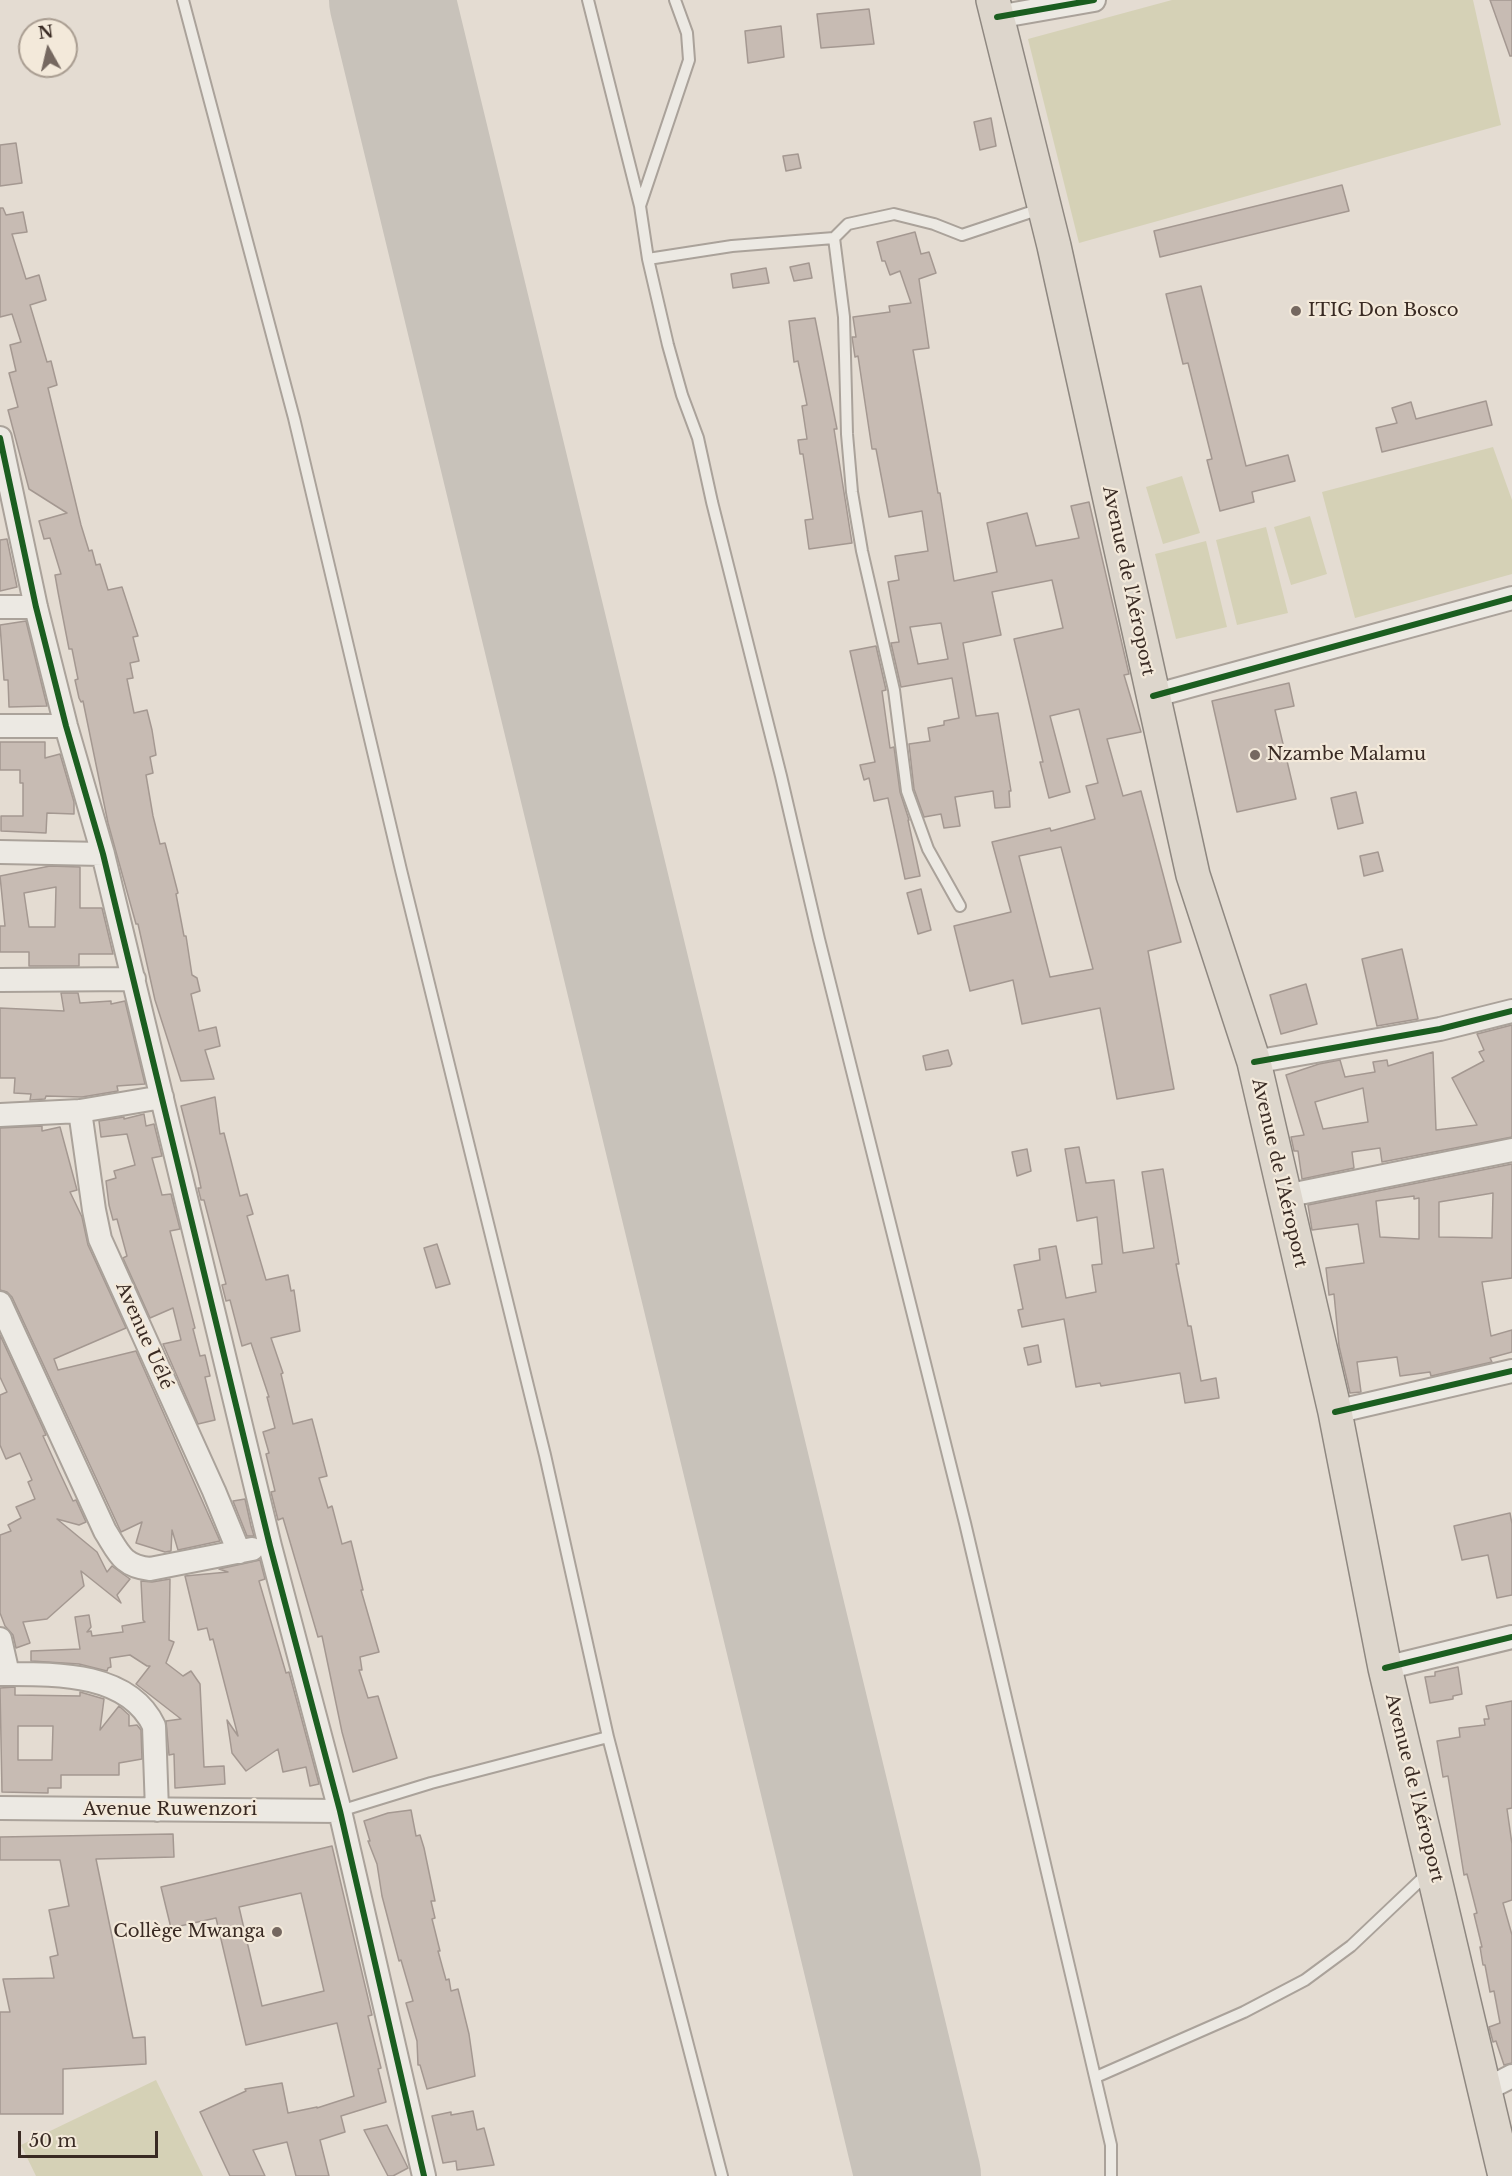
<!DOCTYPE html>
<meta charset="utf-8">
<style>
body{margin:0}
#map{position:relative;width:1512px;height:2176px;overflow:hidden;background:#e4dcd2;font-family:"Libre Baskerville",serif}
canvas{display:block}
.north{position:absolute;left:18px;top:18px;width:60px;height:60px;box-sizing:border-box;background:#f3e9da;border:2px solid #a99d91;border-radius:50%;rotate:352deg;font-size:16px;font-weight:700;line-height:24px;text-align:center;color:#392a23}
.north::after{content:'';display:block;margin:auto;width:21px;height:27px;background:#756860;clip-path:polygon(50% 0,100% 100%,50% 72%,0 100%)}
.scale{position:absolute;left:18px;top:2131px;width:140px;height:27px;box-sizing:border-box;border:3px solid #392a23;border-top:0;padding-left:8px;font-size:18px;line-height:21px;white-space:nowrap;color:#392a23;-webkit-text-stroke:4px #f3e9da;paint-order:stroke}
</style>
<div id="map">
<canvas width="1512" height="2176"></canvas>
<div class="north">N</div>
<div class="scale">50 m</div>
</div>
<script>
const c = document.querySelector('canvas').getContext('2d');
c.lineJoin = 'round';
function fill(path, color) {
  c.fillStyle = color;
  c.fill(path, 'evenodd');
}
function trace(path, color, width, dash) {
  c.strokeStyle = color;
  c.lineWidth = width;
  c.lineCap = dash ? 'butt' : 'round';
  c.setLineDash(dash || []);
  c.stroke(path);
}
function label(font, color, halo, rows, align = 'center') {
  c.font = font + ' "Libre Baskerville",serif';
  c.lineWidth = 4.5;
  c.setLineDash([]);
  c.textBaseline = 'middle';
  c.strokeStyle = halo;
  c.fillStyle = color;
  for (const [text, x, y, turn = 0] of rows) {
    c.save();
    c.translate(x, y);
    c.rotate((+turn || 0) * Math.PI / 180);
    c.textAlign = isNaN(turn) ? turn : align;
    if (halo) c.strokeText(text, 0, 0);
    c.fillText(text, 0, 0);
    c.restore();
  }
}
fill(new Path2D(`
 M1172 0H1473L1501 125 1079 243 1028 39Z
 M1493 447 1512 500V574L1355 618 1322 492Z
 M1182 476 1200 533 1163 544 1146 487Z
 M1310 516 1327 574 1291 585 1274 527Z
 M1266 527 1288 613 1237 625 1216 540Z
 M1206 541 1227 627 1176 639 1155 554Z
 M156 2080 203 2176H36L21 2145Z`), '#d5d1b6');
trace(new Path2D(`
 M392 0 918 2176`), '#c8c2ba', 126);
const building = new Path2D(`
 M1490 0H1512V56H1510Z
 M869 9 874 44 821 48 817 14Z
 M781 26 784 57 748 63 745 31Z
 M991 118 996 146 980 150 974 122Z
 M16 143 22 183 0 186V145Z
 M798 154 801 168 786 171 783 156Z
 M1342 185 1349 211 1160 257 1154 231Z
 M0 208H3L6 215 23 212 27 232 12 234 26 279 39 275 46 300 30 305 47 362 51 361 57 385 48 388 81 525 89 551 92 550 96 565 100 564 108 590 122 587 138 636 133 637 139 661 130 663 133 678 127 679 134 713 147 710 152 730 156 755 150 757 153 773 146 775 153 816 160 844 165 843 178 893 176 894 184 936H186L192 975 197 978 200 991 191 994 199 1031 216 1027 220 1046 205 1050 214 1079 181 1081 155 1000 138 924H136L108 823 83 701 81 702 79 698 75 680 78 679 72 649H69L58 592 55 575 61 574 50 538 44 539 39 521 67 513 29 489 8 410 18 407 9 373 16 371 10 345 21 342 12 314 0 317Z
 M915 232 921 254 929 252 936 273 919 279 929 348 913 350 938 493H940L954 581 997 572 987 523 1027 513 1036 546 1079 538 1071 506 1089 502 1129 674 1124 675 1141 732 1107 739 1123 796 1141 791 1181 942 1148 951 1174 1089 1117 1099 1100 1008 1022 1024 1013 980 970 991 954 926 1011 912 992 842 1050 828 1051 831 1095 819 1086 786 1098 783 1079 709 1050 716 1070 792 1049 798 1040 762H1043L1014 639 1063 628 1052 580 992 592 1001 635 963 643 976 716 998 713 1011 791H1009L1010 807 995 808 993 791 955 797 960 826 944 828 941 814 924 817 914 789 909 744 930 741 928 728 944 725V721L959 718 952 678 901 687 891 643 899 642 888 582 899 580 895 556 928 551 922 511 889 517 876 449H872L858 356 855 357 852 337H856L853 317 890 312 889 306 911 303 900 271 890 275 885 261H882L877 242ZM941 623 948 659 918 664 910 627ZM1061 847 1093 969 1050 977 1019 856Z
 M809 263 812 278 794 281 790 267Z
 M766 268 769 283 733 288 731 274Z
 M1201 286 1246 466 1288 455 1295 481 1252 492 1254 502 1220 511 1207 460 1212 459 1188 363 1183 364 1166 294Z
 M815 318 837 429H834L852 543 809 549 805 520 813 519 803 454H800L798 440 807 439 802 406 807 405 798 361 794 362 789 321Z
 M1486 401 1492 425 1382 452 1376 428 1397 423 1392 408 1411 402 1416 419Z
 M7 539 17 587 0 591V540Z
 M26 621 47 706 9 707 8 680H4L0 625Z
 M876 646 886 690 882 691 890 748 894 747 900 792 909 820H908L920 876 905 879 888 798 874 801 869 778 864 780 860 765 875 762 850 651Z
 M1289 683 1294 706 1275 710 1296 799 1237 812 1212 701Z
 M0 742H45V758L60 754 74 802V814L47 813 46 833 1 831V816H23V783H20V770H0Z
 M1356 792 1363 823 1338 829 1331 798Z
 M1378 852 1383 871 1364 876 1360 856Z
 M50 866 80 867V908H102L113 954H79V966H29V952H0V926H5L0 876ZM56 887 55 927H29L24 893Z
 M921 889 931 930 918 934 907 893Z
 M1402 949 1418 1019 1377 1026 1362 959Z
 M1306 984 1317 1024 1281 1034 1270 995Z
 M61 993H78L80 1003 111 1001V1004L125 1001 145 1084 117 1086 118 1091 82 1097 46 1096 45 1099 30 1100 31 1094 14 1093 15 1078H0V1008L64 1011Z
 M1512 1025V1137L1382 1162 1380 1148 1352 1152 1354 1168 1302 1179 1298 1151H1294L1291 1137 1304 1135 1286 1075 1319 1064 1340 1060 1345 1077 1375 1072 1373 1062 1387 1060 1388 1066 1433 1052 1436 1130 1477 1125 1452 1078 1484 1061 1479 1052 1484 1050 1477 1034ZM1363 1088 1368 1122 1323 1129 1315 1102Z
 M948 1050 952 1064 950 1066 926 1070 923 1056Z
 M215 1097 220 1134 224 1133 240 1196 247 1194 253 1214 247 1216 266 1280 288 1275 291 1291 294 1290 300 1331 271 1338 283 1373 281 1374 293 1424 312 1419 327 1476 319 1478 328 1508 332 1506 342 1544 351 1541 363 1590H361L379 1652 360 1657 362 1670H359L368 1698 378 1696 397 1758 353 1772 342 1732 322 1636 318 1637 283 1518 278 1520 271 1492 275 1491 266 1454 269 1453 263 1432 275 1428 267 1397H269L251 1343 242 1346 230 1300 226 1301 222 1285 226 1284 204 1200H201L198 1188H201L198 1173 181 1106Z
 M144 1114 146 1126 154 1124 162 1156 152 1158 162 1195 171 1194 180 1229 170 1231 195 1328 193 1329 200 1356 205 1355 210 1376 205 1377 215 1420 198 1424 163 1344 181 1340 173 1308 150 1318 123 1258 127 1256 117 1219 113 1220 109 1205 106 1181 116 1178 114 1171 135 1165 127 1134 101 1137 99 1121 124 1117V1119Z
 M42 1126V1131L60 1127 77 1190 70 1192 82 1217 88 1245 126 1328 54 1359 58 1370 136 1351 220 1541 178 1550 172 1530 171 1551 165 1552 136 1543 142 1522 121 1532 12 1297 7 1292 0 1290V1128Z
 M1079 1147 1086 1183 1114 1180 1123 1253 1154 1248 1142 1172 1163 1169 1179 1264H1176L1188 1326H1191L1201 1381 1216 1378 1219 1398 1185 1403 1180 1373 1101 1386 1100 1383 1076 1387 1064 1319 1022 1327 1018 1310 1023 1309 1014 1265 1040 1260 1039 1249 1056 1246 1066 1298 1096 1292 1092 1265 1102 1264 1097 1217 1077 1221 1065 1149Z
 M1027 1149 1031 1171 1017 1176 1012 1152Z
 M1512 1164V1278L1482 1282 1491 1336 1512 1330V1352L1490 1358 1492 1362 1431 1376 1430 1372 1400 1376 1397 1357 1357 1362 1361 1392 1350 1393 1339 1346 1334 1294 1329 1295 1326 1268 1364 1263 1358 1224 1312 1230 1308 1205ZM1493 1193 1492 1238 1439 1237V1202ZM1414 1196V1199L1419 1198V1239L1380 1237 1376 1201Z
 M437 1244 450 1284 436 1288 424 1248Z
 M0 1335 46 1435 43 1436 58 1469 73 1501 76 1500 86 1522 79 1525 57 1519 97 1552 107 1572 112 1566 130 1579 117 1595 121 1603 81 1571 84 1586 47 1619 23 1622 30 1643 16 1648 13 1635 5 1626 0 1613V1535L11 1531 8 1525 21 1518 16 1507 35 1499 28 1482 32 1480 20 1453 6 1459 0 1445V1395L7 1392 0 1377Z
 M1038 1345 1041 1362 1028 1365 1024 1348Z
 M245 1499 251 1526 254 1536H247L233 1501Z
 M1510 1513 1512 1524V1595L1497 1598 1488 1555 1462 1560 1454 1526Z
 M260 1560 265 1579 259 1581 286 1673 289 1672 319 1784 310 1786 306 1767 283 1772 278 1749 246 1771 232 1753 227 1720 238 1736 213 1639 210 1640 207 1628 198 1630 185 1576 228 1572 219 1569Z
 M170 1579 169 1640 174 1642 166 1663 183 1676 191 1671 200 1684 204 1767 224 1766 225 1784 175 1788 174 1754 169 1755 166 1721 181 1719 136 1684 150 1666H147L130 1655 110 1658 111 1667 108 1668 107 1671 79 1664 31 1661V1651L80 1649 75 1617 89 1615 91 1627 87 1632 91 1631 92 1636 123 1632 122 1626 145 1622 143 1620 141 1581 152 1582Z
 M1458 1667 1462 1694 1453 1696V1699L1430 1703 1425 1677 1435 1676V1672Z
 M15 1687V1695L80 1696V1692L104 1699 100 1730 119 1706 129 1715V1726L137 1725 141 1730 142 1759 119 1763V1775H61V1788H48V1793L2 1792 0 1688ZM18 1726H53L52 1760H18Z
 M1512 1701V1808L1507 1809 1512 1844V1900L1503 1903 1512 1935V2063L1504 2065 1496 2041 1493 2042 1489 2027 1500 2023 1494 1991 1490 1992 1485 1965H1483L1480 1947H1482L1474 1914 1477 1913 1467 1874 1464 1875 1448 1776 1443 1777 1437 1741 1460 1737 1459 1728 1485 1725 1484 1719H1489L1486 1706Z
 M411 1810 416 1836 420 1835 424 1848 435 1901H431L435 1918 432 1919 440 1951H438L446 1980 449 1979 451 1991 458 1989 469 2034 475 2076 427 2089 420 2065H418L417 2041 406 2003 413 2001 401 1960 399 1961 382 1896 377 1864 368 1841H370L364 1821 388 1813Z
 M173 1834 174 1857 96 1859 133 2038 145 2037 146 2064 63 2069V2114H0V2012H10L3 1979 54 1978 50 1957 58 1955 49 1910 69 1906 60 1860H0V1837Z
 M332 1846 372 2015 368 2016 381 2068 378 2069 386 2102 341 2116 345 2132 320 2140 329 2176H296L287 2142 253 2150 265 2176H230L200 2112 246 2091 245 2089 282 2083 288 2113 317 2107V2108L354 2096 337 2023 246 2045 216 1918 171 1928 161 1887ZM301 1893 324 1991 262 2006 239 1907Z
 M473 2111 477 2130 484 2128 494 2165 457 2170 456 2161 443 2163 432 2116 451 2112V2115Z
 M387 2125 408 2168 393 2176H388L364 2130Z`);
fill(building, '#c7bbb3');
trace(building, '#a49891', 1.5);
const service = new Path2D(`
 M183 0 294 418 401 870 545 1455 608 1737 722 2176
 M588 0 640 206
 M675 0 687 33 689 60 640 206 648 259 668 345 682 395 698 438 712 502 781 776 819 939 965 1523 1111 2145V2176
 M834 238 844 317 847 434 852 492 862 551 894 690 907 791 928 849 960 906
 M648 259 732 246 834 238 848 224 894 214 934 224 962 235 1031 212 1042 209
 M340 1811 431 1783 608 1737
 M1096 2077 1244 2012 1305 1980 1351 1946 1427 1874`);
const minor = new Path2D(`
 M997 17 1094 0
 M0 438 36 607 66 726 103 854 270 1546 340 1811 424 2176
 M0 607H36
 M1153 696 1512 598
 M0 726H66
 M0 852 103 854
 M0 980 134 979
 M1254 1062 1440 1029 1512 1011
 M80 1111 94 1210 100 1239 214 1491 239 1552
 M0 1115 80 1111 162 1097
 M1285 1196 1512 1150
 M0 1303 105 1531C119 1553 122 1566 150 1569L252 1549
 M1335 1412 1512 1371
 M0 1639 8 1674
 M1385 1668 1512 1637
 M0 1674C52 1674 128 1671 154 1726L157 1810
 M0 1808 340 1811
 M1485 2090 1512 2076`);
const trunk = new Path2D(`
 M993 0 1054 246 1193 875 1254 1062 1335 1412 1385 1668 1505 2176`);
trace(service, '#aaa29a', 14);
trace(minor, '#aaa29a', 26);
trace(trunk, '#8f8881', 36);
trace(service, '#ece9e3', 10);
trace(minor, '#ece9e3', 22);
trace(trunk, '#ddd6cc', 33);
trace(new Path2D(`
 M997 17 1094 0
 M0 438 36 607 66 726 103 854 270 1546 340 1811 424 2176
 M1153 696 1512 598
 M1254 1062 1440 1029 1512 1011
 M1335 1412 1512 1371
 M1385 1668 1512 1637`), '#1b5e20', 6);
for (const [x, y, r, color] of [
 [1296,311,6,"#756860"],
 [1255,755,6,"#756860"],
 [277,1932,6,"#756860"]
]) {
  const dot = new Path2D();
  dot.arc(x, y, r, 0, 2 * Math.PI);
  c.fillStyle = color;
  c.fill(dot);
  trace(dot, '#f3e9da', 2);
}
label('18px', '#392a23', '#f3e9da', [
 ["ITIG Don Bosco",1308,311],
 ["Nzambe Malamu",1267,755],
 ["Collège Mwanga",265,1932,"right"]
], 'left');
label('18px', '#392a23', '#f3e9da', [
 ["Avenue de l'Aéroport",1128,581,78],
 ["Avenue de l'Aéroport",1279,1173,77],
 ["Avenue Uélé",144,1336,66],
 ["Avenue de l'Aéroport",1414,1788,76],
 ["Avenue Ruwenzori",170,1810]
]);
</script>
